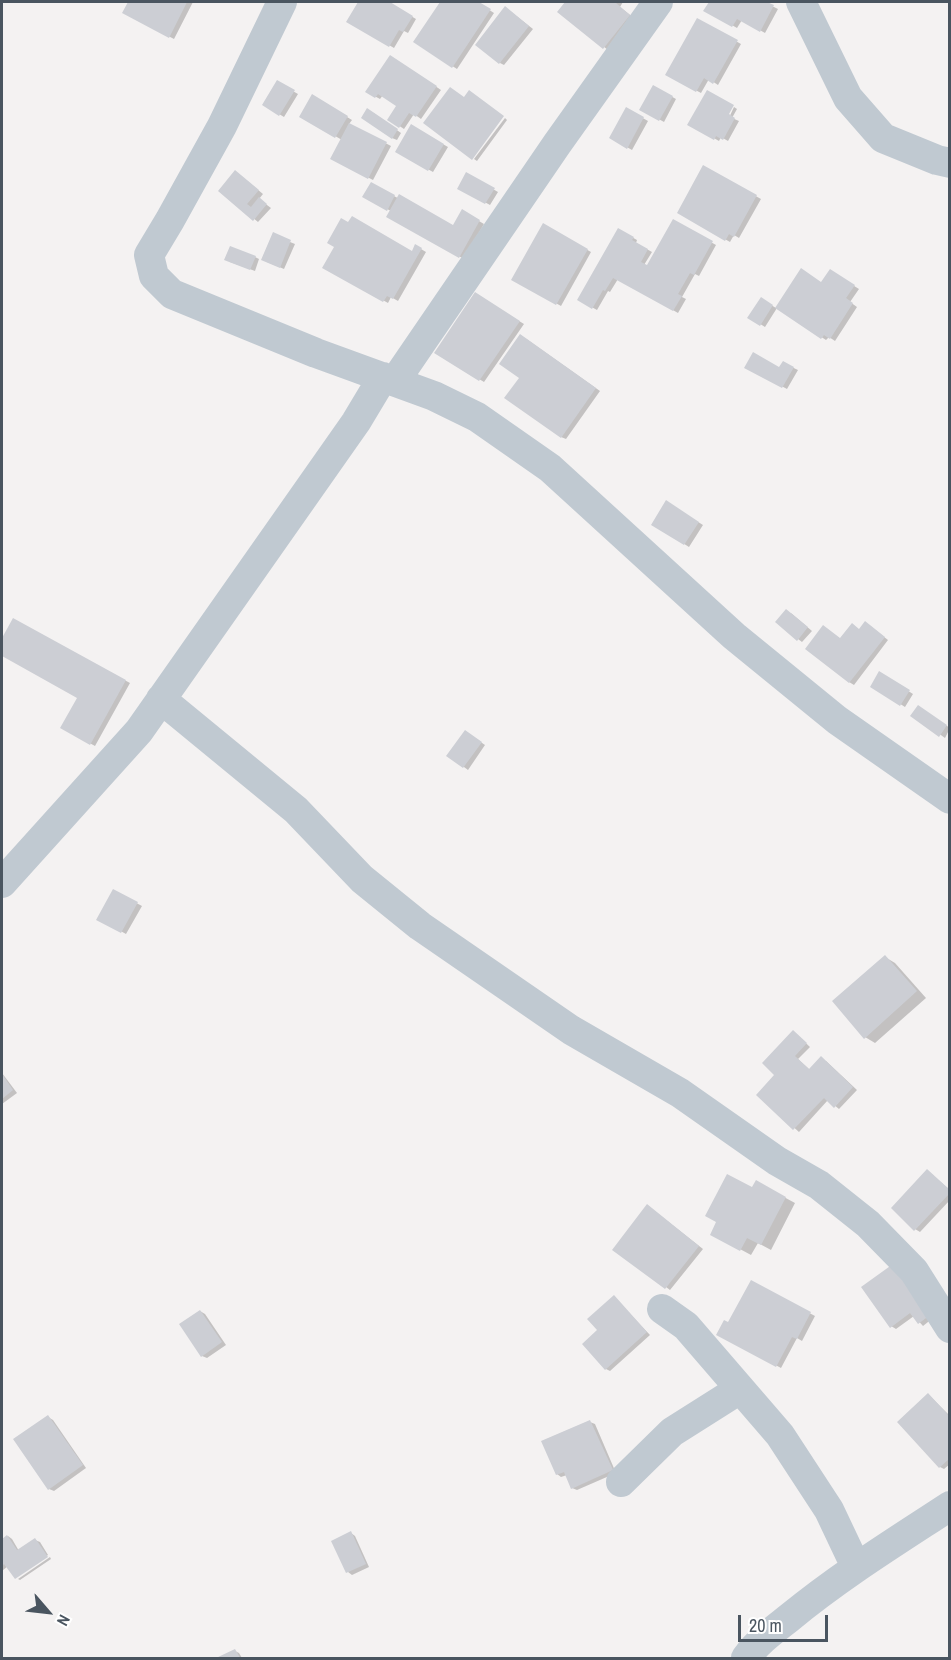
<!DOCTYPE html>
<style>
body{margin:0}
#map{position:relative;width:951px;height:1660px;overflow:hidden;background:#f4f2f2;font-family:"Archivo Narrow",sans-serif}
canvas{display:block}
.frame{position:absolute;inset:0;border:3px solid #4a5560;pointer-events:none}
.north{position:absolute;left:18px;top:1582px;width:60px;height:60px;-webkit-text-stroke:4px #fff;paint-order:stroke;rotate:118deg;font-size:16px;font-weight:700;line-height:24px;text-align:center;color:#4a5560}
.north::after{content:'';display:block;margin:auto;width:21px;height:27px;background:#4a5560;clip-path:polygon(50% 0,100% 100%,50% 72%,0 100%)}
.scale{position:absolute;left:738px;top:1615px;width:90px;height:27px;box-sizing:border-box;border:3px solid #4a5560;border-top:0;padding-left:8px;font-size:18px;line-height:21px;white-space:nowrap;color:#4a5560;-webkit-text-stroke:4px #fff;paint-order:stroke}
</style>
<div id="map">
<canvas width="951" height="1660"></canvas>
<div class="frame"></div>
<div class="north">N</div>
<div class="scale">20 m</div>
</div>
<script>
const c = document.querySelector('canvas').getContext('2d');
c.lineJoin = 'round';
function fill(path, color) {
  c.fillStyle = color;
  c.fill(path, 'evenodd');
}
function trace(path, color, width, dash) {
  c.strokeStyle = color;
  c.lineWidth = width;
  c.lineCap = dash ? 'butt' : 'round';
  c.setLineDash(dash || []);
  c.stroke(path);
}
fill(new Path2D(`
 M129 2H193L174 39 124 13Z
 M360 2H387L416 19 408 33 404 31 394 48 348 21Z
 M442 2H477L494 13 457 69 415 42Z
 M567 2H623L620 7 634 18 608 50 559 12Z
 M711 2H764L778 9 765 33 742 20 737 28 706 10Z
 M510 11 533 29 504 65 500 63Z
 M698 20 741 44 718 85 709 79 701 93 667 75Z
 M395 59 441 90 421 119 414 114 404 129 389 119 398 105 383 95 380 99 367 92Z
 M277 82 298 94 284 117 264 105Z
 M654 87 676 99 664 122 641 109Z
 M312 96 352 120 349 124 391 146 373 180 332 159 342 140 301 116Z
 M734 107 737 109 732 118 739 121 728 141 721 137 719 141 689 124 724 120 727 122Z
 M627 109 648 121 632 150 611 138Z
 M372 112 401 133 397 140 392 138Z
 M505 118 507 120 477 161 474 159Z
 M411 126 448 147 433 172 397 152Z
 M704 167 761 199 739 238 734 235 730 242 679 213Z
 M467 174 498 192 490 205 459 188Z
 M240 175 263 194 259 199 271 208 258 222 220 191Z
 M371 184 453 227 462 211 484 224 464 259 388 216 391 211 364 197Z
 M674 221 716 245 699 276 695 274 682 297 686 299 678 313 618 279 610 292 608 291 597 310 579 300 619 230 637 240 636 243 652 252 644 265 647 267Z
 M543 225 591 252 561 306 513 279Z
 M290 242 295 244 284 269 267 262Z
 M416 246 426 252 398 301 391 297 388 303 324 267 412 253Z
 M255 257 259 259 255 271 230 262Z
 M830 271 859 289 850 302 857 307 835 341 829 337 826 340 777 308 765 327 749 317 761 299 776 308 822 284Z
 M475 294 524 324 484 382 436 353Z
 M525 338 600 391 566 439 561 437 521 377Z
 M783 363 798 370 787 389 746 367 780 369Z
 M666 502 703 525 689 547 653 524Z
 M791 613 812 631 802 642 798 639Z
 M13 620 130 683 95 746 62 728 79 697 2 655V641Z
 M869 625 888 640 854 685 849 682 860 630Z
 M880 673 913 694 905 707 872 686Z
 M923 710 950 728 945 738 913 715Z
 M469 734 485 745 468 770 448 755Z
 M114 891 142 906 126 934 99 919Z
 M885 957 895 963 926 998 875 1043 865 1037Z
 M794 1032 810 1047 798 1059 810 1070 826 1061 857 1090 839 1109 828 1100 799 1132 758 1095 776 1075Z
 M2 1073 17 1093 2 1104Z
 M928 1171 950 1190V1200L920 1232 915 1229Z
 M756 1182 795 1203 771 1250 758 1243 751 1255 712 1234 753 1189Z
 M652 1209 703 1249 670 1290 666 1287Z
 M751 1282 815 1316 802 1341 797 1338 781 1368 718 1334 729 1324Z
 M863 1287 933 1318 923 1326 914 1316 896 1329 891 1326Z
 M614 1297 650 1335 610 1371 606 1369 599 1330Z
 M200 1311 205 1314 226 1345 207 1358 202 1356Z
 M929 1395 950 1416V1464L944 1469 940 1467Z
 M48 1417 53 1420 86 1468 54 1491 49 1489Z
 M590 1422 595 1424 616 1473 577 1490 572 1488 567 1475 561 1477 557 1474Z
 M351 1533 355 1536 369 1567 352 1575 348 1572Z
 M8 1536 12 1539 19 1551 35 1540 40 1542 48 1555 16 1577 8 1566 2 1571V1541Z
 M50 1557 51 1559 20 1580 18 1579Z
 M235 1651 239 1653 242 1658H219Z`), '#0003');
fill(new Path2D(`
 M128 2H187L169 38 122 13Z
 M358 2H390L413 16 403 32 399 30 389 47 346 22Z
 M440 2H479L491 9 452 68 413 42Z
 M565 2H617L616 3 630 15 603 49 557 12Z
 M709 2H767L774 5 760 32 737 19 732 27 703 11Z
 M505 6 529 26 499 64 475 45Z
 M697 18 738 40 713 84 704 78 696 92 665 75Z
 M390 55 437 86 416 117 409 113 399 128 387 120 396 106 378 94 375 98 365 92Z
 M277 80 295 90 279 116 262 105Z
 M653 85 673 96 659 121 639 110Z
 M450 87 464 97 469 90 504 116 472 160 423 123Z
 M707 90 734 105 729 114 735 118 723 140 716 136 714 140 687 125Z
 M312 94 348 116 335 138 299 117Z
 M626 107 644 117 627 149 609 138Z
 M367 108 398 129 392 139 361 118Z
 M349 123 387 142 368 179 330 159Z
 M411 124 444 144 428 171 395 152Z
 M703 165 757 195 734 237 729 234 725 241 677 213Z
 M235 170 259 190 247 204 251 207 259 197 267 204 253 221 218 191Z
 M466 172 495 188 485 204 457 189Z
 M371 182 395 195 387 211 362 197Z
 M399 194 453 225 462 209 480 220 459 258 386 217Z
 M352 216 412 251 415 244 422 248 393 299 387 296 383 302 322 268 334 247 327 243 341 218 348 222Z
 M673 219 713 241 694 275 690 273 678 294 682 296 673 311 613 278 605 291 603 290 592 309 577 300 618 228 634 237 632 240 648 249 641 262 647 265Z
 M543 223 588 249 556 305 511 280Z
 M273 232 291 240 280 268 261 260Z
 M230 246 256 256 250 270 224 260Z
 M801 268 821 282 830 269 855 285 846 298 853 303 830 339 824 335 821 339 775 308Z
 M475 292 520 321 479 381 434 353Z
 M761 297 773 305 760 326 747 318Z
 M520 334 596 388 561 438 504 398 519 378 499 364Z
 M753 352 779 367 783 361 794 367 782 388 744 368Z
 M666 500 699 522 684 545 651 525Z
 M786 609 808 627 797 641 775 622Z
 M13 618 126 680 90 745 60 728 77 698 2 656V638Z
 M865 621 885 637 849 683 805 649 823 625 840 638 852 623 859 629Z
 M879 671 910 690 900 706 870 687Z
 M918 705 947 725 939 737 910 716Z
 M465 730 482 742 463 768 446 756Z
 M113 889 138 902 121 933 96 920Z
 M885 955 917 991 864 1039 832 1001Z
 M793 1030 807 1043 795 1056 809 1069 821 1056 853 1087 834 1108 824 1098 793 1130 756 1095 774 1075 762 1063Z
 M2 1074 13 1090 2 1099Z
 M927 1169 950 1190V1193L914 1231 891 1208Z
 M727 1174 752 1187 756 1180 786 1197 761 1245 747 1238 740 1251 710 1235 716 1222 705 1216Z
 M647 1204 699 1246 665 1289 612 1250Z
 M893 1264 930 1315 918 1324 910 1313 890 1328 861 1287Z
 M751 1280 811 1312 797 1339 792 1337 776 1367 716 1335 724 1320 728 1322Z
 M614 1295 647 1332 605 1370 582 1344 597 1330 587 1319Z
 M200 1310 222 1342 201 1357 179 1324Z
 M928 1393 950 1417V1458L939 1468 897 1422Z
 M48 1415 83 1465 48 1490 13 1439Z
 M590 1420 613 1470 571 1489 564 1472 556 1475 541 1441Z
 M351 1531 366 1564 346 1573 331 1541Z
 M7 1535 17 1550 35 1538 48 1557 15 1579 4 1564 2 1566V1539Z
 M235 1649 240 1658H216Z`), '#ccced4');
trace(new Path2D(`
 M282 2 222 126 170 220 149 255 154 276 172 294 316 353 434 396 477 417 550 468 734 636 837 720 950 799
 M801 2 848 98 883 138 937 160 950 163
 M395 381 557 144 658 2
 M161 699 296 810 362 879 420 926 571 1030 680 1093 777 1161 819 1185 868 1224 914 1271 950 1328
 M2 883 139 731 356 422 383 377
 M662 1309 686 1326 780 1435 829 1510 856 1567
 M621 1482 672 1432 740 1389
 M746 1658C757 1642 774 1630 789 1618 840 1576 895 1542 950 1506`), '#c0c9d1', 30);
</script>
